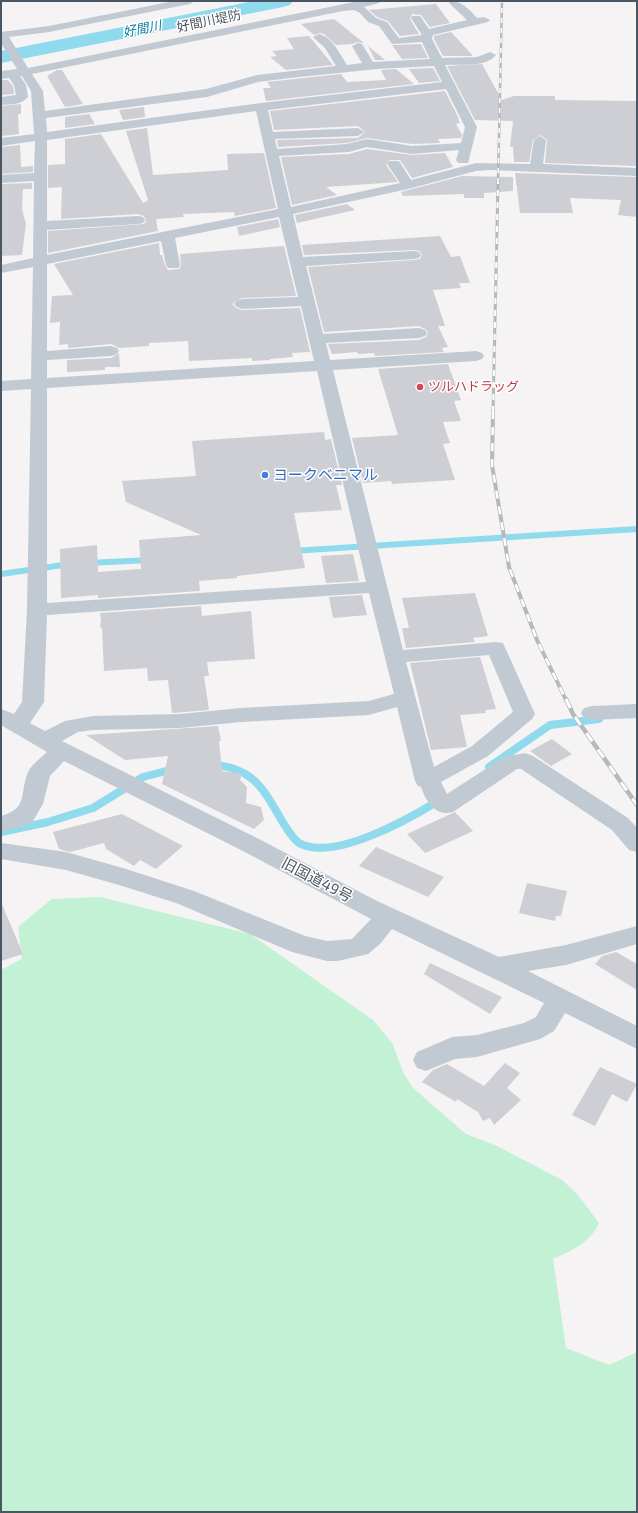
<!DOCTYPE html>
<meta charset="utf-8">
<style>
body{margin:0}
#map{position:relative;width:638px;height:1513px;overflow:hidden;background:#f5f3f3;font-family:"Exo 2",sans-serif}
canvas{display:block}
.frame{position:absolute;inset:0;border:2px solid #4a5661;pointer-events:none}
</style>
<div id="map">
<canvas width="638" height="1513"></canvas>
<div class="frame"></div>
</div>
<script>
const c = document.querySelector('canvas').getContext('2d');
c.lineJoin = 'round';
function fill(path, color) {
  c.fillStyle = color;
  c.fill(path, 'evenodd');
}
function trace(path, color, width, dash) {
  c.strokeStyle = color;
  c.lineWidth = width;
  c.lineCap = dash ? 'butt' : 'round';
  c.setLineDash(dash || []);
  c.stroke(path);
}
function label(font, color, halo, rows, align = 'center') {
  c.font = font + ' "Exo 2","Noto Sans JP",sans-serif';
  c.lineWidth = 3;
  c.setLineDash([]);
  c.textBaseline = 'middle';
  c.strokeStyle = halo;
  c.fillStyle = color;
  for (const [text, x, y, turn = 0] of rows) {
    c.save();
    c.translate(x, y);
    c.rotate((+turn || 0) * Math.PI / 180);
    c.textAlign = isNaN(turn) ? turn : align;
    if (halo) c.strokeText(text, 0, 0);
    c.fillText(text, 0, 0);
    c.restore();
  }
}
fill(new Path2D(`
 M100 897 250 934 373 1020 392 1043 404 1074 413 1088 466 1134 495 1145 562 1180 578 1195 599 1223C591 1242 571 1251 553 1259L566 1348 609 1365 637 1352V1512H1V970L22 959 18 927 52 899Z`), '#c3f1d5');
trace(new Path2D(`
 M292 551 637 529
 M88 563 150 560
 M1 574 70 564`), '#90daee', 6);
trace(new Path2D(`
 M214 765C254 768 264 790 282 821 287 829 292 838 299 843 333 862 409 819 438 801
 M489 767 550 725 599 719
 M1 832 48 822 93 808 143 777 174 769`), '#90daee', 8);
fill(new Path2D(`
 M254 1H293L290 5 283 7 1 63V51Z`), '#90daee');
fill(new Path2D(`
 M436 4 450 23 430 27 421 15 412 14 410 19 419 34 400 36 388 21 377 17 369 10Z
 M334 19 364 43 358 42 352 44 336 45 324 34 320 33 314 35 301 24Z
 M451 32 473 56H443L434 39V36Z
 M309 36 333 65 286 70 270 57 277 56 272 51 294 49 287 38Z
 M421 44 428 58 402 59 392 45Z
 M368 46 385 60H375Z
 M482 64 502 100 514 96H555V100L637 101V166L545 163 547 140 541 135 533 140 529 162H514L513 147H510L513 121 475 120 447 66Z
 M433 68 440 81 419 83 409 69Z
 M396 69 414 84 266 101 263 88H271L267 82 341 74 347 82 386 80 381 70Z
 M57 70H62L83 104 65 107 47 76Z
 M1 80H8L13 86 14 94 1 95Z
 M445 91 459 119H458L460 123 456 124 462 135 461 138 438 139 440 143 412 144 367 138 347 143 278 147 277 140 358 138 365 132 358 126 274 130 270 111Z
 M21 104V114H18L19 134 1 136V106Z
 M144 107 145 117 123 120 119 110Z
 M89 114 95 124 65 128V117Z
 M147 128 153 175 228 170 227 154 264 153 276 208 235 216 234 212 183 214 184 217 156 219 158 231 48 253V231L144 224 146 221 144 216 138 214 61 219 62 187 48 188V165L65 164V139L101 134 143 203 148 200 126 131Z
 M20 145 21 167 33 166V172L1 174V147Z
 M367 149 412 155 445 153 453 167 412 178 400 160H389L386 165 398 182 326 187 337 195 292 205 281 157 349 154Z
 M515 173 637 177V217L618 215 621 200 570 198 573 213H520Z
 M462 176 513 177V191L484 193V198H464V194L403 196 401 192Z
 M32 183V189H23L22 209 26 224 22 255 1 256V184Z
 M347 204 355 210 297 223 295 215Z
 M278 219 280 227 239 236 237 227Z
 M440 236 451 257 460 256 470 283H459L461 288 433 290 445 326H438L448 347 442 348 444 352 375 356 374 353 358 354 357 352 332 354 328 344 419 340 426 337 428 332 425 329 419 326 324 332 308 267 414 260 420 259 422 254 419 251 414 250 304 255 302 245Z
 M159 243 160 255H162L165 265 168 270 179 269 181 265 180 254 284 246 296 296 242 298 232 304 236 308 242 310 300 308 310 352 292 353 293 357 270 359V360L252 361V358L189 361 188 341 149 343V346L119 348 111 344 68 348V344L59 345 60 322 50 323 52 296 73 295 54 264Z
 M119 353 120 367H105V370L67 372V360L111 358Z
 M448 364 461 400 454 401 461 421 443 422 450 443 443 444 455 480 392 484 391 481 363 483 352 438 398 435 378 369Z
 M324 432 325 440 331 439 342 485H336L342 510 294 513 305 568 237 576V578L199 581 200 591 98 598V595L61 598 60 549 97 545 98 572 141 569 139 540 201 535 126 502 122 481 196 476 192 441Z
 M353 554 359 581 326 583 321 556Z
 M475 593 488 636 473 638 475 642 406 648 402 628H409L402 598Z
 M362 595 367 615 333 618 329 597Z
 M201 606 202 616 251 611 255 659 207 662 209 676H204L209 710 172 713 168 680 148 681 147 668 104 671 102 629 100 626 101 621 100 613Z
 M480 657 496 709 485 710 486 713 460 715 467 747 431 750 410 663Z
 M218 726 221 741H219L222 771 242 774 240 780 247 787 246 803 261 807 264 820 254 829 162 784 168 756 125 760 86 735Z
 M552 739 572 754 551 766 530 751Z
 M455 812 473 831 425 853 407 834Z
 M122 814 183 846 156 869 140 860 134 866 106 849 104 843 70 852 59 849 53 832Z
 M376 847 444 877 428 897 359 866Z
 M527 883 567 891 561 916H556L555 921 519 913Z
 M1 902 23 954 1 961Z
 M616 952 637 964V990L595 964 602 956Z
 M430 963 502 997 490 1014 424 974Z
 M505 1063 520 1073 507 1088 521 1100 494 1125 490 1118 483 1121 478 1112 457 1099 456 1102 422 1082 433 1070 447 1064 484 1086Z
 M600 1067 637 1084 627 1102 612 1094 595 1126 572 1115Z`), '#cdcfd5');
fill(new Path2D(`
 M174 1H195L190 4 49 32 9 37 28 68 359 1H380L379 3 364 7 376 18 387 22 399 38 422 35 411 18 412 16H420L429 29 467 20 449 3 450 1C462 1 469 9 477 18L484 17 490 20 488 22 433 35 432 39 442 58 477 57 490 52 496 55C486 68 460 64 445 65L477 127 468 163H458L456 160 459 150 412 154 367 147 349 152 279 156 291 207 400 183 387 164 389 161H399L411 180 476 163 530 164 534 140 540 136 546 140 543 164 637 168V176L490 170 476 171 408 189 293 214 303 257 414 251 419 252 421 255 419 258 414 259 306 266 323 334 419 328 425 330 427 333 425 336 419 338 326 343 330 360 476 351 482 353 484 356 482 359 476 361 333 370 403 650 496 642 503 643 535 714 532 719 488 756 441 782 447 794 504 757 525 753 533 756 628 818 637 828V852L629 850 612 830 521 769H517L453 812C436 817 426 802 421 787L418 786 415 781 397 707 369 715 241 722 180 728 93 730 78 732 62 741 257 838 377 901 499 957 566 945 637 926V944L566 965 528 971 637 1026V1049L565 1013 554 1031 540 1039 477 1057 455 1059 426 1071 417 1068 413 1060 417 1052 452 1037 477 1035 524 1023 536 1017 544 1003 392 929 380 944 368 954 338 961H327L292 952 176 903 119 885 66 870 1 859V843L66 852 123 868 194 891 305 936 327 941 352 939 371 919 241 850 64 761 50 776 43 804 33 821 26 825 1 832V816C29 808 19 794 28 772 32 764 41 758 47 752L1 725V709L14 714 22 702 27 610 31 389 1 391V381L31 379 33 267 1 273V265L33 258 34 181 1 183V175L34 173 35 141 1 146V138L34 134 31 91 22 76H20L26 85 28 97C22 105 10 104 1 105V97L16 95 14 85 9 78 1 79V71L17 69 1 43V32L49 26ZM354 10 360 13 368 22 379 26 392 44 422 42 430 59 373 62 362 44 358 43 352 46 362 63 347 65C340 54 332 37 319 34L313 37 325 48 336 66 257 75 206 89 45 111 43 91 32 74 343 11ZM434 66 442 82 261 103 47 132 46 118 207 97 258 82 290 78 377 69ZM446 89 465 127 461 143 412 146 367 139 347 144 277 149 275 139 358 136 364 132 358 128 273 132 268 110ZM256 111 278 209 47 255V230L138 224 143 223 145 220 143 217 138 216 47 221V140ZM279 217 298 297 242 299 237 301 234 304 237 307 242 309 301 306 314 361 47 378V360L111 356 117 354 119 351 117 348 111 346 47 351V264L161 241 166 265 168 268H178L180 265 175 238ZM317 371 366 582 47 603V388ZM369 593 394 694 369 701 241 708 180 714 93 716 65 721 45 731 30 723 44 702 47 615ZM489 655 513 712 472 746 434 767 406 662Z
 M637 704V718L592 720 584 718 581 713 584 708 592 706Z`), '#c1cad2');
const railFar3 = new Path2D(`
 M498 183 502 1`);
const railFar2 = new Path2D(`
 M493 412 498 182`);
const railFar1 = new Path2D(`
 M493 411 492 465 509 567 537 640 566 700`);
const rail = new Path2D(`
 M566 699 573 714 637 805`);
trace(railFar3, '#b5b8bd', 2.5);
trace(railFar2, '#b5b8bd', 3);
trace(railFar1, '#b5b8bd', 4);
trace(rail, '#b5b8bd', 4.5);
trace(railFar3, '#fff', 1.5, [5]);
trace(railFar2, '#fff', 2, [6]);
trace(railFar1, '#fff', 2.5, [8]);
trace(rail, '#fff', 3, [10]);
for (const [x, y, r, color] of [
 [420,387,4,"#e0444e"],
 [265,475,4,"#3f7fe0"]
]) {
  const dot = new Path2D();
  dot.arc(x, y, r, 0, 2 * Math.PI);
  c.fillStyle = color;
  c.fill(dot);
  trace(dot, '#fff', 1.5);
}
label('13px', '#4a5661', '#fff', [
 ["好間川堤防",209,21,-12]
]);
label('italic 13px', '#0c7c9b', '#fff', [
 ["好間川",142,29,-11]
]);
label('13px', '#be3a42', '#fff', [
 ["ツルハドラッグ",428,387]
], 'left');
label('15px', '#366cbe', '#fff', [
 ["ヨークベニマル",273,475]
], 'left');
label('15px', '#4a5661', '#fff', [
 ["旧国道49号",317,880,28]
]);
</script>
